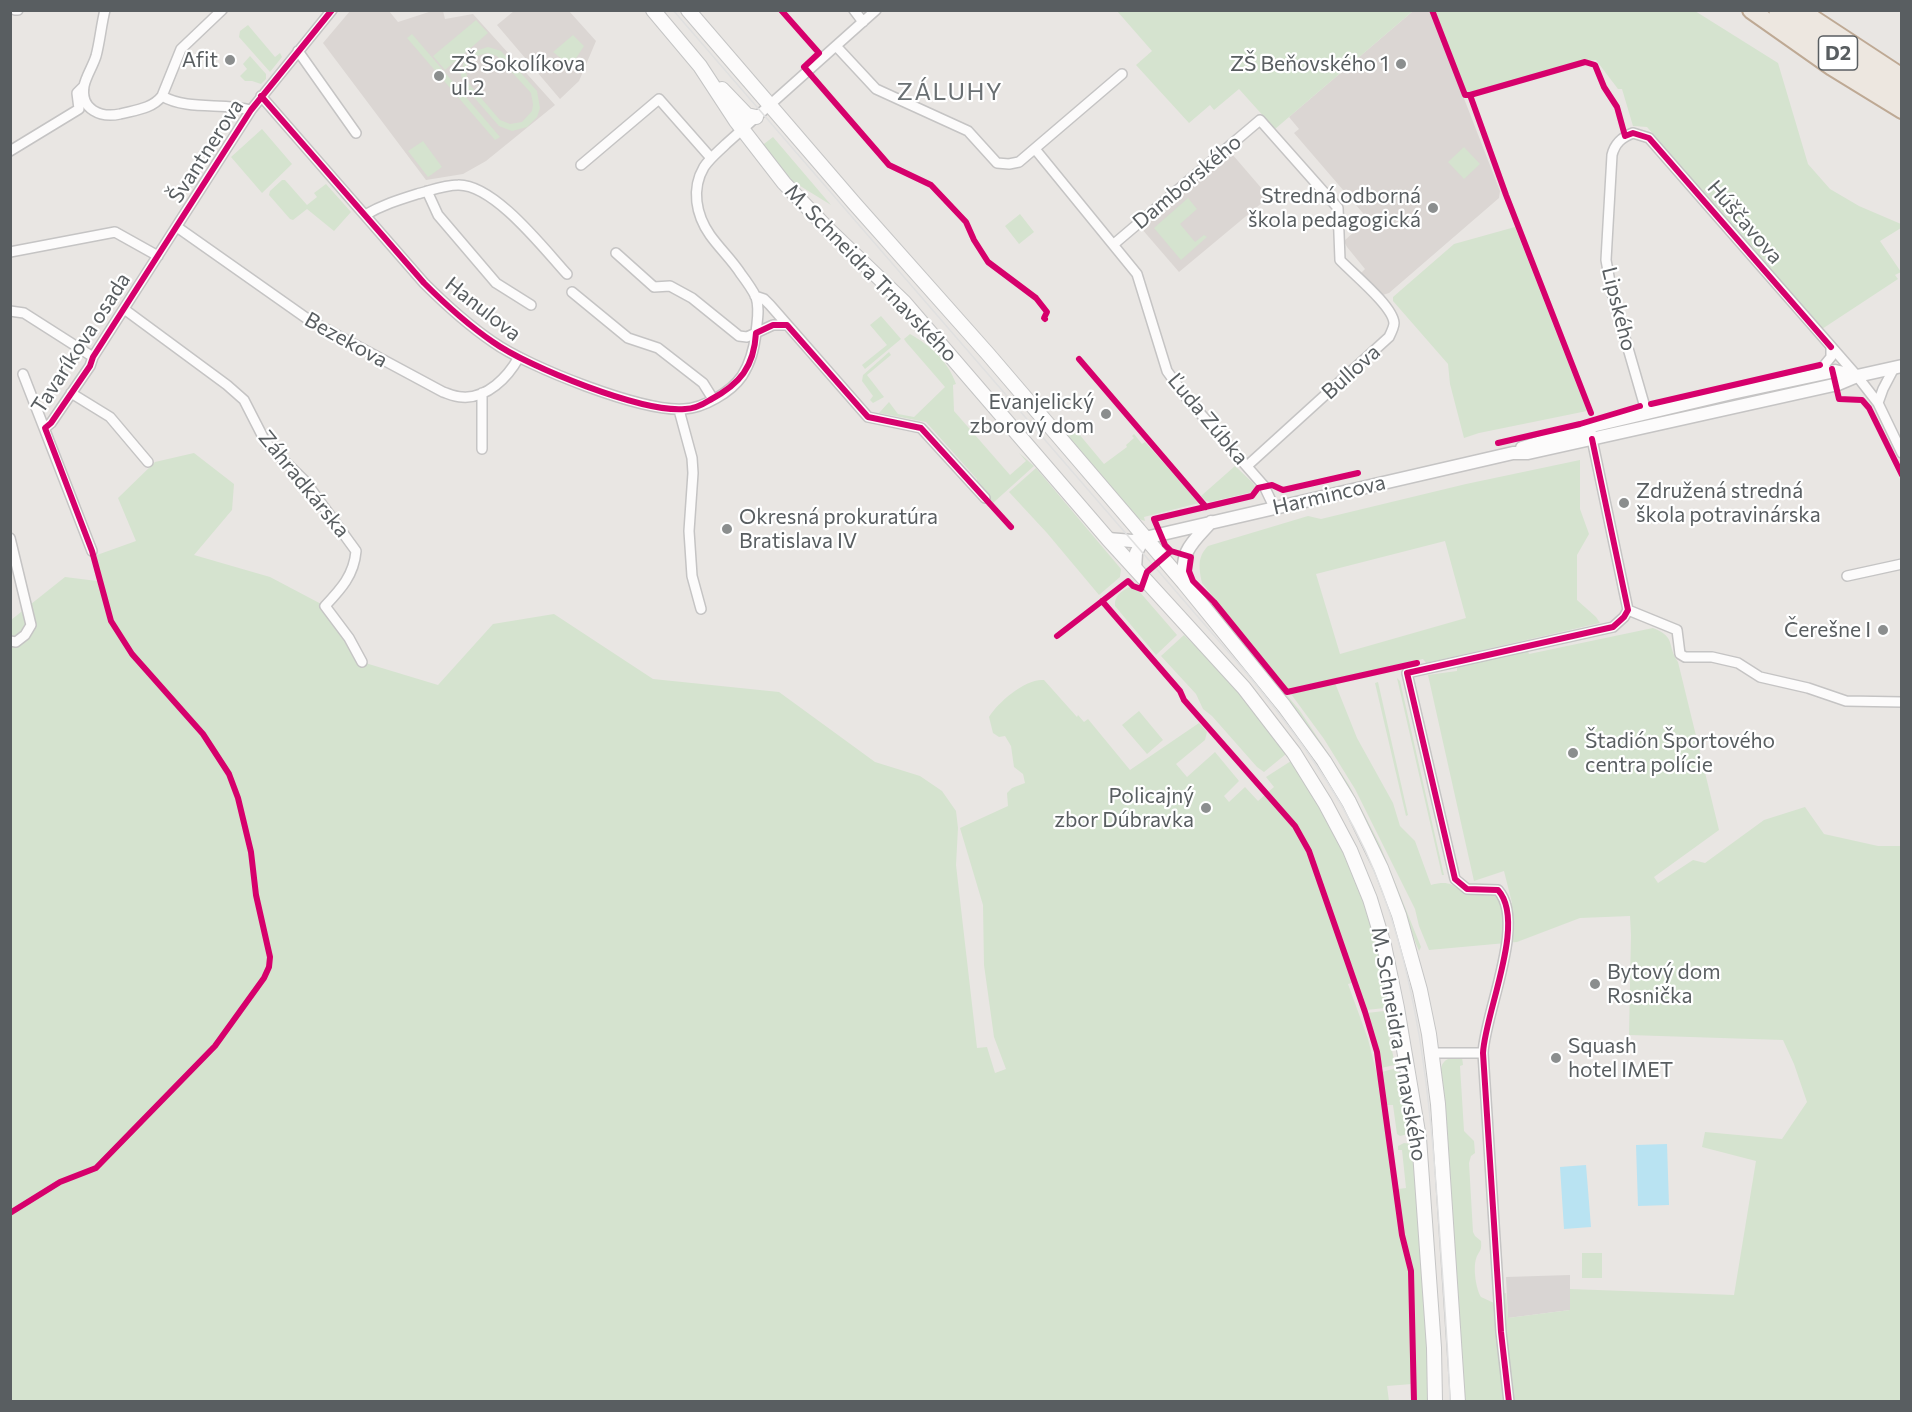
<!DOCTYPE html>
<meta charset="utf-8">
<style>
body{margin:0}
#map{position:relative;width:1912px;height:1412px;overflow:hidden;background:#e9e6e3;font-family:Commissioner,sans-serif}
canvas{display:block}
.frame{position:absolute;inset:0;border:12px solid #595e61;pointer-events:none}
</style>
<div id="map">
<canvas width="1912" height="1412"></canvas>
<div class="frame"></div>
</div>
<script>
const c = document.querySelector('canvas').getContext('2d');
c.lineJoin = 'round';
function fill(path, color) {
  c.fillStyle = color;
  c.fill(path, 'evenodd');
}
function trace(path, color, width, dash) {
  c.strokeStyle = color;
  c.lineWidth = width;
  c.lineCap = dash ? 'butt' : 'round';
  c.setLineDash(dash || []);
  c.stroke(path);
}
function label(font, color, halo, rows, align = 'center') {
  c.font = font + ' Commissioner,sans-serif';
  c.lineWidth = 4.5;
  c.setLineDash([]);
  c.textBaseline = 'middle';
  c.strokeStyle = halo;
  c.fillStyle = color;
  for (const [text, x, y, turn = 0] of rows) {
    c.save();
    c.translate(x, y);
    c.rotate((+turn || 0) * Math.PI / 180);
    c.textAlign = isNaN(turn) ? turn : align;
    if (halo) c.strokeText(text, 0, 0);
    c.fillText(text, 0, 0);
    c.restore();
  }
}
fill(new Path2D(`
 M1570 1275V1310L1508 1318 1506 1277Z`), '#d9d5d3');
fill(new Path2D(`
 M350 11H389L398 22 432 11H443L445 19 473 14 555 105 486 161 463 174 426 180 323 43Z
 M514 11H569L596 41 579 81 560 99 497 25Z
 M1413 11H1430L1500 191 1499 198 1389 293 1383 295 1377 292 1361 273 1365 269 1347 247 1344 241 1368 219 1294 133 1299 129 1289 117Z
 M1232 154 1269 197 1179 272 1141 228Z`), '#dbd6d3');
fill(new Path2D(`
 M1117 11H1413L1275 129 1239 89 1214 110 1210 105 1189 123 1136 65 1152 51Z
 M1435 11H1695L1778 63 1808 164 1830 189 1859 206 1901 224V228L1880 241 1901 272 1895 275 1898 279 1822 329 1647 127 1633 126 1622 89H1618L1596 60 1581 61 1467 93Z
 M476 20 488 33 445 70 433 56Z
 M248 25 275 57 280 53 282 57 270 72 239 37 240 31Z
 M412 34 500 137 495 140 407 38Z
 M573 35 584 46 571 66 553 52Z
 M488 47 501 51 537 91 540 108 537 117 527 127 512 131 499 126 465 87 461 75 464 61 472 52ZM487 53 497 56 531 93 533 104 532 111 522 122 510 124 500 120 469 84 466 72 468 63 474 57Z
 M250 56 266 74V79L261 84 252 81H245L240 76 247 69 243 64Z
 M262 129 292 164 262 193 231 157Z
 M773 137 831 205 784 176 760 147Z
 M423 141 442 167 428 177 408 151Z
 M1464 147 1480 164 1464 179 1448 162Z
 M282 180H285L307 205 317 197 314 193 326 184 351 212 334 231 307 209 293 220 290 219 269 195 270 191Z
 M1188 198 1197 209 1180 224 1195 242 1204 235 1207 237 1181 260 1154 228Z
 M1020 214 1034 232 1019 244 1005 226Z
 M1515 227 1587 411 1479 433 1464 438 1450 384 1448 364 1393 301V297L1454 244Z
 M881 316 901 339 865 369 862 365 887 345 870 325Z
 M910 334C931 346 948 361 956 384L953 385 954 411 1010 475 1026 461 1019 453 1034 466 993 503 976 485 977 479 926 422 879 413 889 402 898 414 914 417 945 387 906 342 904 339Z
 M889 352 891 355 867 375 884 397 873 403 870 400 873 396 862 381 863 375Z
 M1074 428 1104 464 1127 447 1126 445 1134 438 1132 436 1134 434 1142 444 1145 442 1199 503 1144 517 1145 521 1136 518 1067 437Z
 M194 453 234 484 232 510 194 555 270 577 325 606 362 662 438 685 493 624 554 614 653 679 779 692 875 762 920 776 942 791 956 811 958 828 956 865 977 1048 987 1047 995 1073 1006 1069 994 1037 984 965 983 905 960 828 1008 806 1007 793 1012 788 1025 783 1023 774 1014 767 1011 746 1005 736 999 737 993 733 989 717C998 702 1026 678 1044 680L1077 717 1078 715 1084 722 1088 719 1130 770 1199 723 1207 732 1205 740 1176 764 1187 777 1215 752 1239 781 1224 796 1229 802 1245 787 1258 801 1274 787 1266 777 1291 761 1296 766C1321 810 1350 853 1366 901 1377 934 1385 969 1389 1004L1385 1008 1366 1010 1356 982 1348 984 1368 1039 1379 1083 1400 1234 1409 1272 1412 1384 1387 1386 1389 1401 11 1402V620L65 577 97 581V555L136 541 118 498 155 462Z
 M1580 460V509L1589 534 1577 555V600L1596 617 1600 623 1426 663 1423 659 1288 689 1202 583C1199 568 1197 557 1208 546L1308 516 1321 519 1466 484ZM1445 541 1466 618 1340 654 1316 574Z
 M1235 466 1253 483 1255 487 1252 492 1210 502 1206 501 1201 496Z
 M1036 468 1121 569 1120 577 1099 595 1047 533 1009 492Z
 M1130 587 1138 590 1177 635 1156 655 1115 606C1114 596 1121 591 1130 587Z
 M1211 603 1300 711 1349 785 1380 845 1421 947 1419 951 1383 861 1289 702 1261 665 1259 666 1211 605Z
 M1653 628C1677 638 1666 644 1678 662L1719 830 1654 877 1658 883 1693 860 1705 863 1764 820 1805 807 1824 834 1878 846H1901V1401H1513L1505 1330 1503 1294 1506 1293 1508 1318 1570 1310V1289L1734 1295 1756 1161 1702 1147 1705 1132 1782 1139 1807 1102 1794 1064 1783 1040 1629 1035 1631 935 1630 916 1580 918 1517 942 1429 950 1419 926 1415 909 1355 789 1324 739 1291 694 1335 683 1357 738 1393 803 1400 826 1415 841 1431 885C1456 878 1453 891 1471 894 1479 895 1487 895 1495 896L1503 906 1512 903 1504 871 1474 881 1428 675 1457 671V667L1528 651 1529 654Z
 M1184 635C1222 670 1256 711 1286 754L1264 772 1257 767 1212 716 1203 709 1196 694 1161 656Z
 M1397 678 1400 681 1444 875H1442Z
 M1378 682 1408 815 1406 816 1375 683Z
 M1139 711 1163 740 1147 754 1122 725Z
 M1384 1011 1395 1065 1381 1068 1377 1045 1367 1013Z
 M1462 1057 1463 1065 1460 1066 1464 1131 1474 1141 1475 1153 1471 1156 1469 1163 1473 1232 1475 1236 1481 1241C1482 1252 1479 1250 1476 1259 1473 1268 1476 1289 1481 1297L1494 1303 1505 1401H1463L1441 1070C1442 1058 1452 1057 1462 1057Z
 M1396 1068 1397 1072H1400C1403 1086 1415 1122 1408 1134L1400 1136 1397 1134 1393 1105H1387L1398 1189 1406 1188 1402 1150H1398V1146L1404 1143 1412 1144 1416 1155 1430 1401H1416L1412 1272 1404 1235 1382 1072Z
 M1582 1253H1602V1278H1582Z`), '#d5e3cf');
fill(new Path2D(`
 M1667 1144 1669 1205 1638 1206 1636 1145Z
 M1586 1165 1591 1227 1564 1229 1560 1167Z`), '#b9e3f2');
const minor = new Path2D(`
 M15 10H18
 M105 10C101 26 100 41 96 56 93 66 86 76 84 86 80 110 101 118 120 114 135 110 152 109 162 96L181 49 222 10
 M854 10 863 22
 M836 46 876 89 968 131 997 163 1009 164 1019 162 1122 74
 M298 51 356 133
 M162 96C188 111 223 102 251 110
 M261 96 424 283C445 304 468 325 493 342 528 367 642 412 684 409 704 408 731 392 742 376 751 362 754 349 756 333 757 321 760 309 756 297 752 289 747 282 741 274 732 260 720 249 710 235 696 215 691 189 704 167 710 158 719 151 726 144L876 10
 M1035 149 1137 274 1167 371 1185 396 1264 486 1274 507
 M10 151 79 109 77 93 84 86
 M581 165 659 99 711 158
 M427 191 438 215 496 283 531 305
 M365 215C382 205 398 200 417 194 429 191 445 185 458 185 494 184 544 249 567 274
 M177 227 309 320 443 392C449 394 455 397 462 397 487 399 508 377 519 357
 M1114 244 1260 120 1338 208 1340 260C1352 273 1393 306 1394 323 1394 327 1391 333 1389 337L1247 466
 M10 252 115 232 158 256
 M616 253 654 287 670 286 692 298 739 336 747 337 773 325H787
 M572 292 628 338 658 348 703 383 713 399
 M755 296 764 299 770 305 868 417 921 428 985 498
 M124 309 227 385 244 400 266 443 305 481 356 551C354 575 341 589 325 606L349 638 362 662
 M10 311 24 313 93 357
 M23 374 92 551
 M1817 374 1831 357V347
 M71 393 110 417 148 462
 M482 393V449
 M1878 403 1883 389 1894 368
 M679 410 692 458 693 473 689 531 692 576 701 609
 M1647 414 1612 293 1606 260 1612 155C1615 143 1622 137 1633 133L1649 138 1857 376 1878 403 1902 453
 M45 428 51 423 90 366 93 357 251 110 332 10
 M10 538 31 625 25 635 16 642 10 641
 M1847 576 1902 564
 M1628 610 1677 630 1680 654 1685 657H1712L1738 663 1760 677 1808 688 1846 701 1902 702
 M1432 1053H1483
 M1509 1402 1501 1332 1483 1053C1485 1012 1527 922 1498 890L1467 889 1455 879 1407 673 1613 627 1624 617 1628 610 1592 439V434`);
const tertiary = new Path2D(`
 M1522 448 1592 426 1732 393 1835 371 1857 376
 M1108 539 1132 541 1513 453H1528L1838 384 1857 376 1902 366
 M1135 569 1136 553 1144 537
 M1184 583C1181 550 1190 545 1211 522`);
const secondary = new Path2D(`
 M653 10 700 66 736 121 784 183 828 229 904 302 1108 539 1244 688 1294 753 1325 803 1350 850 1370 899 1384 945 1397 1008 1419 1138 1434 1348 1435 1402
 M688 10 854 203 988 354 1184 583 1284 706 1324 761 1349 802 1381 868 1399 915 1420 990 1429 1034 1438 1104 1458 1402
 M722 89 747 115 756 117`);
const motorway = new Path2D(`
 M1751 10 1832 67 1902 110
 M1777 10 1837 53 1902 92
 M1800 10 1902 77`);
trace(minor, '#c5c4c4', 12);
trace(tertiary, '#c5c4c4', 15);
trace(secondary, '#c5c5c5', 16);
trace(motorway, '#bea994', 20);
trace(minor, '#fcfbfb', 9);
trace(tertiary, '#fcfbfb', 12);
trace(secondary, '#fcfbfb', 14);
trace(motorway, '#ede7e0', 16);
trace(new Path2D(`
 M673 10 1244 670C1290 726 1334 784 1365 850 1419 967 1430 1098 1439 1225 1443 1284 1448 1343 1450 1402`), '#e0e0e0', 1.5);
trace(new Path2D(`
 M781 10 819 53 804 67 889 165 931 185 966 222 974 240 988 262 1036 298 1047 312 1044 318 1045 319
 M1432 10 1465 95H1470L1506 195 1591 413
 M1470 95 1585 62 1595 65 1604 87 1617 107 1625 136 1633 133 1649 138 1831 347
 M261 96 424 283C445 304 468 325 493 342 528 367 643 413 685 409 694 409 702 405 710 400 740 384 754 367 756 333L773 325H787L868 417 921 428 1011 527
 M1079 359 1206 507
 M1832 369 1839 399 1862 400 1869 408 1902 475
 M1651 404 1820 365
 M1498 443 1580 424 1640 406
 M1358 473 1283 490 1272 485 1258 488 1252 496 1154 519 1165 545 1171 551 1191 557 1189 571 1193 581 1214 602 1287 692 1417 663
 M1102 601 1180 691 1184 700 1295 826 1309 851 1365 1012 1377 1052 1402 1235 1411 1271 1414 1402
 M1057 636 1128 581 1133 586 1141 589 1147 572 1171 551
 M10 1213 60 1182 96 1168 215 1046 264 978 269 967 270 957 256 895 251 852 238 798 229 774 203 734 132 654 111 621 92 551 45 428 51 423 90 366 93 357 251 110 332 10
 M1509 1402 1501 1332 1483 1053C1485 1012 1527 922 1498 890L1467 889 1455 879 1407 673 1613 627 1624 617 1628 610 1592 439`), '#d6006c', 6);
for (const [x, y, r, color] of [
 [230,60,6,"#8b8e8e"],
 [1401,64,6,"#8b8e8e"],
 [439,76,6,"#8b8e8e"],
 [1433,208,6,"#8b8e8e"],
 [1106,414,6,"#8b8e8e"],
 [1624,503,6,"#8b8e8e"],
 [727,529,6,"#8b8e8e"],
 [1883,630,6,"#8b8e8e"],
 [1573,753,6,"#8b8e8e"],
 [1206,808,6,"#8b8e8e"],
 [1595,984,6,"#8b8e8e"],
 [1556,1058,6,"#8b8e8e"]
]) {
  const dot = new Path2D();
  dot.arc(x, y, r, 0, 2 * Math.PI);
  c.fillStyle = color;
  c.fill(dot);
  trace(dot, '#fff', 2);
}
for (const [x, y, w] of [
 [1838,53,39]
]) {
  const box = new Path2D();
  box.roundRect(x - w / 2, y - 17, w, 34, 4.5);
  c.fillStyle = '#fff';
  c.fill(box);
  trace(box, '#595e61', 1.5);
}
label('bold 20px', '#595e61', null, [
 ["D2",1838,53]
]);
label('21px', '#595e61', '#fff', [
 ["Afit",218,60],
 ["ZŠ Sokolíkova",451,64,"left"],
 ["ul.2",451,88,"left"],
 ["ZŠ Beňovského 1",1389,64],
 ["Stredná odborná",1421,196],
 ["škola pedagogická",1421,220],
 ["Evanjelický",1094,402],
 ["zborový dom",1094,426],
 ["Združená stredná",1636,491,"left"],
 ["škola potravinárska",1636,515,"left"],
 ["Okresná prokuratúra",739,517,"left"],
 ["Bratislava IV",739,541,"left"],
 ["Čerešne I",1871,630],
 ["Štadión Športového",1585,741,"left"],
 ["centra polície",1585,765,"left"],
 ["Policajný",1194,796],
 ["zbor Dúbravka",1194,820],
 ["Bytový dom",1607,972,"left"],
 ["Rosnička",1607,996,"left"],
 ["Squash",1568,1046,"left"],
 ["hotel IMET",1568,1070,"left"]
], 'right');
label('21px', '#595e61', '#fff', [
 ["Švantnerova",206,151,-57],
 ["Damborského",1187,182,-40],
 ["Húščavova",1745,222,49],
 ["M. Schneidra Trnavského",871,273,46],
 ["Hanulova",483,309,38],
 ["Lipského",1619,309,76],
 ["Bezekova",346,340,29],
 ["Tavaríkova osada",81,343,-57],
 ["Bullova",1351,372,-42],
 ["Ľuda Zúbka",1208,419,50],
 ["Záhradkárska",304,484,51],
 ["Harmincova",1329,495,-13],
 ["M. Schneidra Trnavského",1399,1044,80]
]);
c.letterSpacing = '1.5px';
label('24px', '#6a7073', '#fff', [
 ["ZÁLUHY",950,92]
]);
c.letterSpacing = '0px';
</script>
